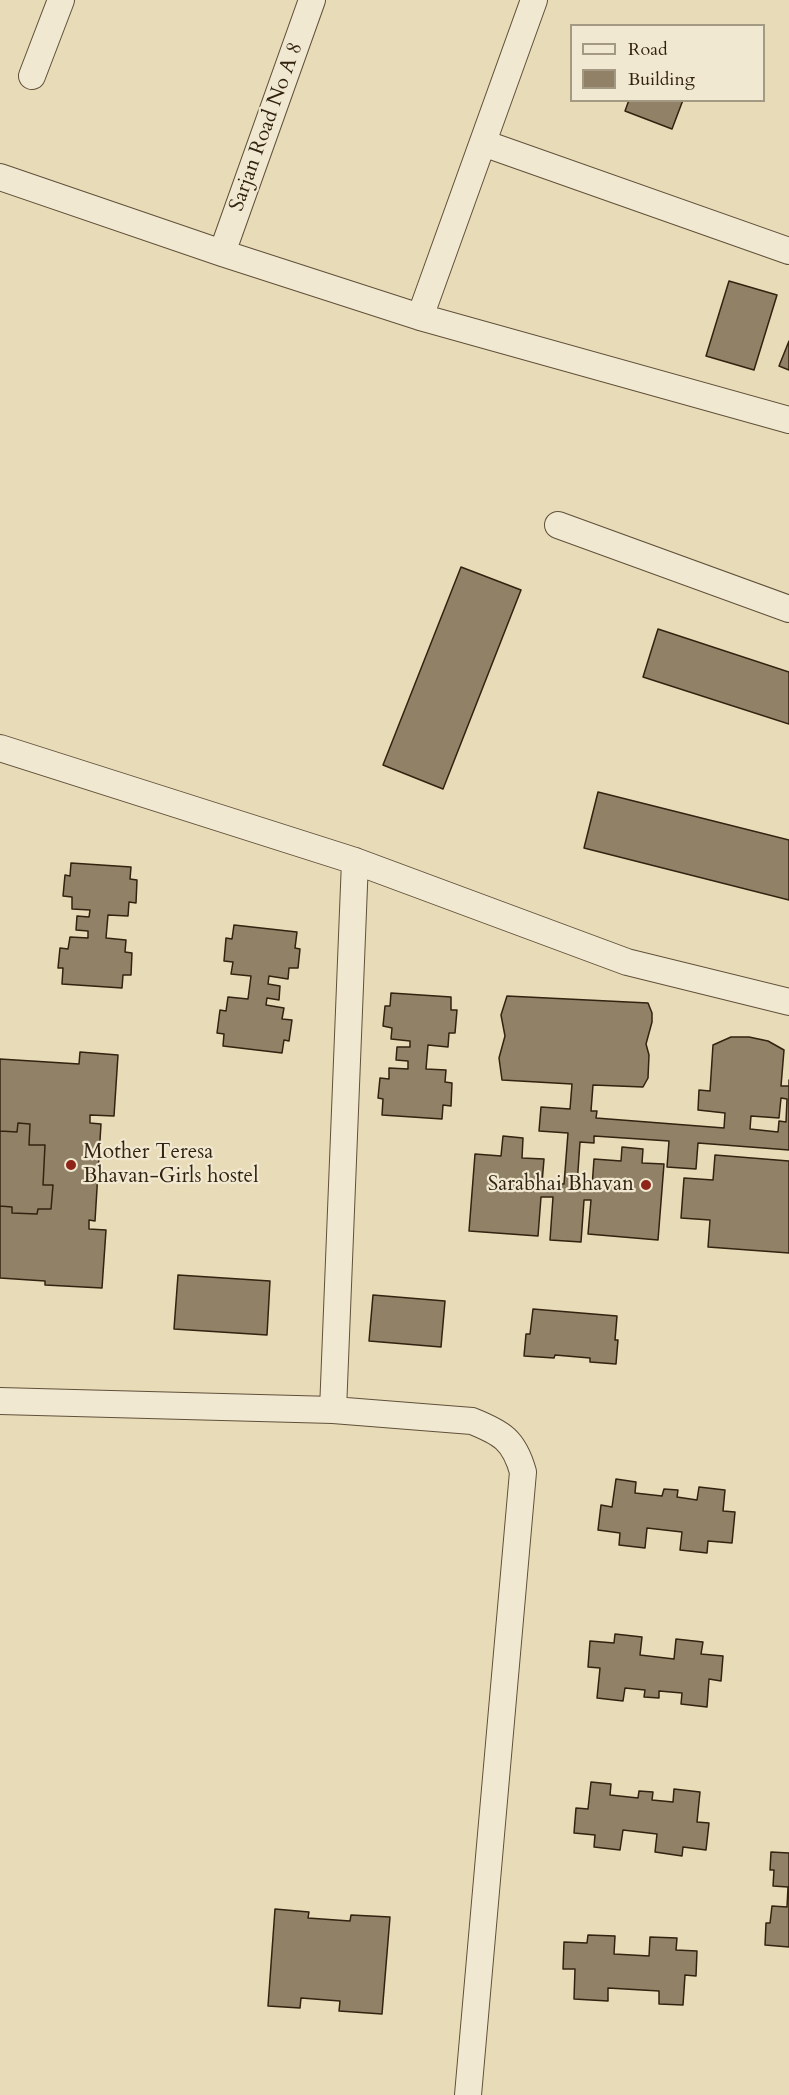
<!DOCTYPE html>
<style>
body{margin:0}
#map{position:relative;width:789px;height:2095px;overflow:hidden;background:#e8dbb7;font-family:Cardo,serif}
canvas{display:block}
.legend{position:absolute;left:570px;top:24px;width:195px;height:78px;box-sizing:border-box;background:#f0e8d0;border:2px solid #a49983;margin:0;padding:8px 10px;list-style:none;font-size:18px;color:#322210}
.legend li{display:flex;align-items:center;gap:12px;height:30px}
.legend b{width:30px;border:2px solid #a49983}
</style>
<div id="map">
<canvas width="789" height="2095"></canvas>
<ul class="legend">
<li><b style="height:8px;background:#f0e8d0"></b>Road</li>
<li><b style="height:16px;background:#918267"></b>Building</li>
</ul>
</div>
<script>
const c = document.querySelector('canvas').getContext('2d');
c.lineJoin = 'round';
function fill(path, color) {
  c.fillStyle = color;
  c.fill(path, 'evenodd');
}
function trace(path, color, width, dash) {
  c.strokeStyle = color;
  c.lineWidth = width;
  c.lineCap = dash ? 'butt' : 'round';
  c.setLineDash(dash || []);
  c.stroke(path);
}
function label(font, color, halo, rows, align = 'center') {
  c.font = font + ' Cardo,serif';
  c.lineWidth = 4.5;
  c.setLineDash([]);
  c.textBaseline = 'middle';
  c.strokeStyle = halo;
  c.fillStyle = color;
  for (const [text, x, y, turn = 0] of rows) {
    c.save();
    c.translate(x, y);
    c.rotate((+turn || 0) * Math.PI / 180);
    c.textAlign = isNaN(turn) ? turn : align;
    if (halo) c.strokeText(text, 0, 0);
    c.fillText(text, 0, 0);
    c.restore();
  }
}
const building = new Path2D(`
 M629 100H683L672 129 625 111Z
 M729 281 777 295 754 370 706 356Z
 M789 341V370L779 366Z
 M461 567 521 590 443 789 383 765Z
 M658 629 789 672V724L643 677Z
 M598 792 789 840V900L584 848Z
 M71 863 131 867 130 879 137 880 136 903 129 902 128 916 108 915 106 938 126 940 125 952 132 953 131 975H123L122 988 62 984 63 968H58L60 948 68 949 70 937 88 938V931L76 930 77 916 89 917 90 910 72 909V897L63 896 65 875 70 876Z
 M234 925 297 932 295 948 300 949 298 968H289L288 979 269 976 268 984 280 986 279 1000 267 998 266 1005 284 1008 282 1019 292 1020 289 1041 284 1040 282 1053 223 1046 224 1034 217 1033 220 1010 226 1011 228 997 248 999 251 976 231 974 233 962 224 961 226 938 232 939Z
 M391 993 451 997V1010H457L455 1033H449L448 1047 428 1045 426 1069 446 1070 445 1082 452 1083 451 1106 443 1105 442 1119 382 1115 383 1099 378 1098 380 1078 389 1079V1068L408 1069V1061L396 1060 397 1047H410V1041L391 1039 392 1028 383 1026 385 1006H390Z
 M507 996 648 1003 652 1013V1022L646 1044 649 1055 648 1078 643 1087 593 1085 591 1111H597L596 1118 724 1128 725 1113 698 1110 699 1090 710 1091 713 1045 731 1037H749L768 1041 784 1050 781 1086H789V1080V1150L698 1143 696 1169 667 1167 669 1141 594 1136V1143L580 1142 577 1185 592 1187 594 1159 621 1161 622 1147 643 1149 642 1163 664 1164 658 1240 588 1234 591 1200H584L581 1242 550 1240 553 1197H541L538 1236 469 1231 475 1154 501 1156 503 1136 523 1138 522 1158 544 1159 542 1183 564 1184 568 1133 539 1131 541 1107 570 1109 572 1084 502 1080 499 1058 505 1036 501 1015ZM781 1098 787 1099 786 1122 779 1121 778 1132 750 1129 751 1116 779 1118Z
 M80 1052 118 1055 114 1116 90 1115V1123L101 1124 95 1221 89 1220V1229L106 1230 102 1288 45 1285V1281L0 1278V1206L12 1207V1213L37 1214 38 1209H51L53 1185H43L45 1145H29L30 1124 18 1123 17 1132 0 1131V1059L79 1064Z
 M18 1123 30 1124 29 1145H45L43 1185H53L51 1209H38L37 1214 12 1213V1207L0 1206V1131L17 1132Z
 M715 1155 789 1161V1253L708 1247 710 1220 681 1218 684 1178 713 1180Z
 M178 1275 270 1281 267 1335 174 1329Z
 M373 1295 445 1301 441 1347 369 1341Z
 M533 1309 617 1316 615 1340H618L616 1364 590 1362V1358L555 1355 554 1358 524 1356 526 1334H530Z
 M616 1479 636 1482 635 1493 662 1496 664 1489 678 1490 677 1497 697 1500 699 1487 725 1490 723 1511 735 1512 732 1543 708 1541 707 1553 680 1550 682 1532 647 1528 645 1548 619 1545 620 1533 598 1530 601 1505 612 1507Z
 M615 1634 642 1637 640 1655 674 1659 676 1639 703 1642 701 1654 723 1656 721 1681 709 1679 707 1707 681 1704 682 1693 659 1691V1698L644 1697 645 1690 625 1688 623 1701 597 1698 600 1668 588 1667 590 1641 614 1643Z
 M591 1782 611 1784 610 1795 638 1798 639 1791 653 1792 652 1800 673 1802 674 1789 700 1792 697 1822 709 1823 706 1850 683 1847 682 1856 655 1852 657 1834 623 1830 620 1850 594 1847 595 1835 574 1833 576 1808 588 1809Z
 M771 1852 789 1853V1947L765 1945 766 1923H770L772 1906 787 1907 788 1887 773 1886 774 1870H770Z
 M275 1909 309 1912 308 1918 350 1921 351 1915 390 1917 382 2014 339 2011 340 2001 301 1998 300 2008 268 2006Z
 M588 1935 615 1936 614 1954 649 1956 650 1937 677 1938 676 1950 697 1951 696 1976 685 1975 683 2005 659 2004V1991L608 1988V2001L574 1999 575 1969H563L564 1942 587 1943Z`);
fill(building, '#918267');
trace(building, '#322210', 1.5);
const minor = new Path2D(`
 M32 76 61 0
 M483 143 789 251
 M0 177 222 253 420 317 789 420
 M222 253 312 0
 M420 317 534 0
 M558 525 789 609
 M0 748 355 861 627 962 789 1002
 M0 1401 333 1410 472 1421C502 1433 514 1440 523 1472L468 2095
 M333 1410 355 861`);
trace(minor, '#60503a', 28);
trace(minor, '#f0e8d0', 26);
for (const [x, y, r, color] of [
 [71,1165,6,"#8f2418"],
 [646,1185,6,"#8f2418"]
]) {
  const dot = new Path2D();
  dot.arc(x, y, r, 0, 2 * Math.PI);
  c.fillStyle = color;
  c.fill(dot);
  trace(dot, '#f0e8d0', 2);
}
label('21px', '#322210', '#f0e8d0', [
 ["Sarjan Road No A 8",267,127,-70]
]);
label('21px', '#322210', '#f0e8d0', [
 ["Mother Teresa",83,1153],
 ["Bhavan-Girls hostel",83,1177],
 ["Sarabhai Bhavan",634,1185,"right"]
], 'left');
</script>
